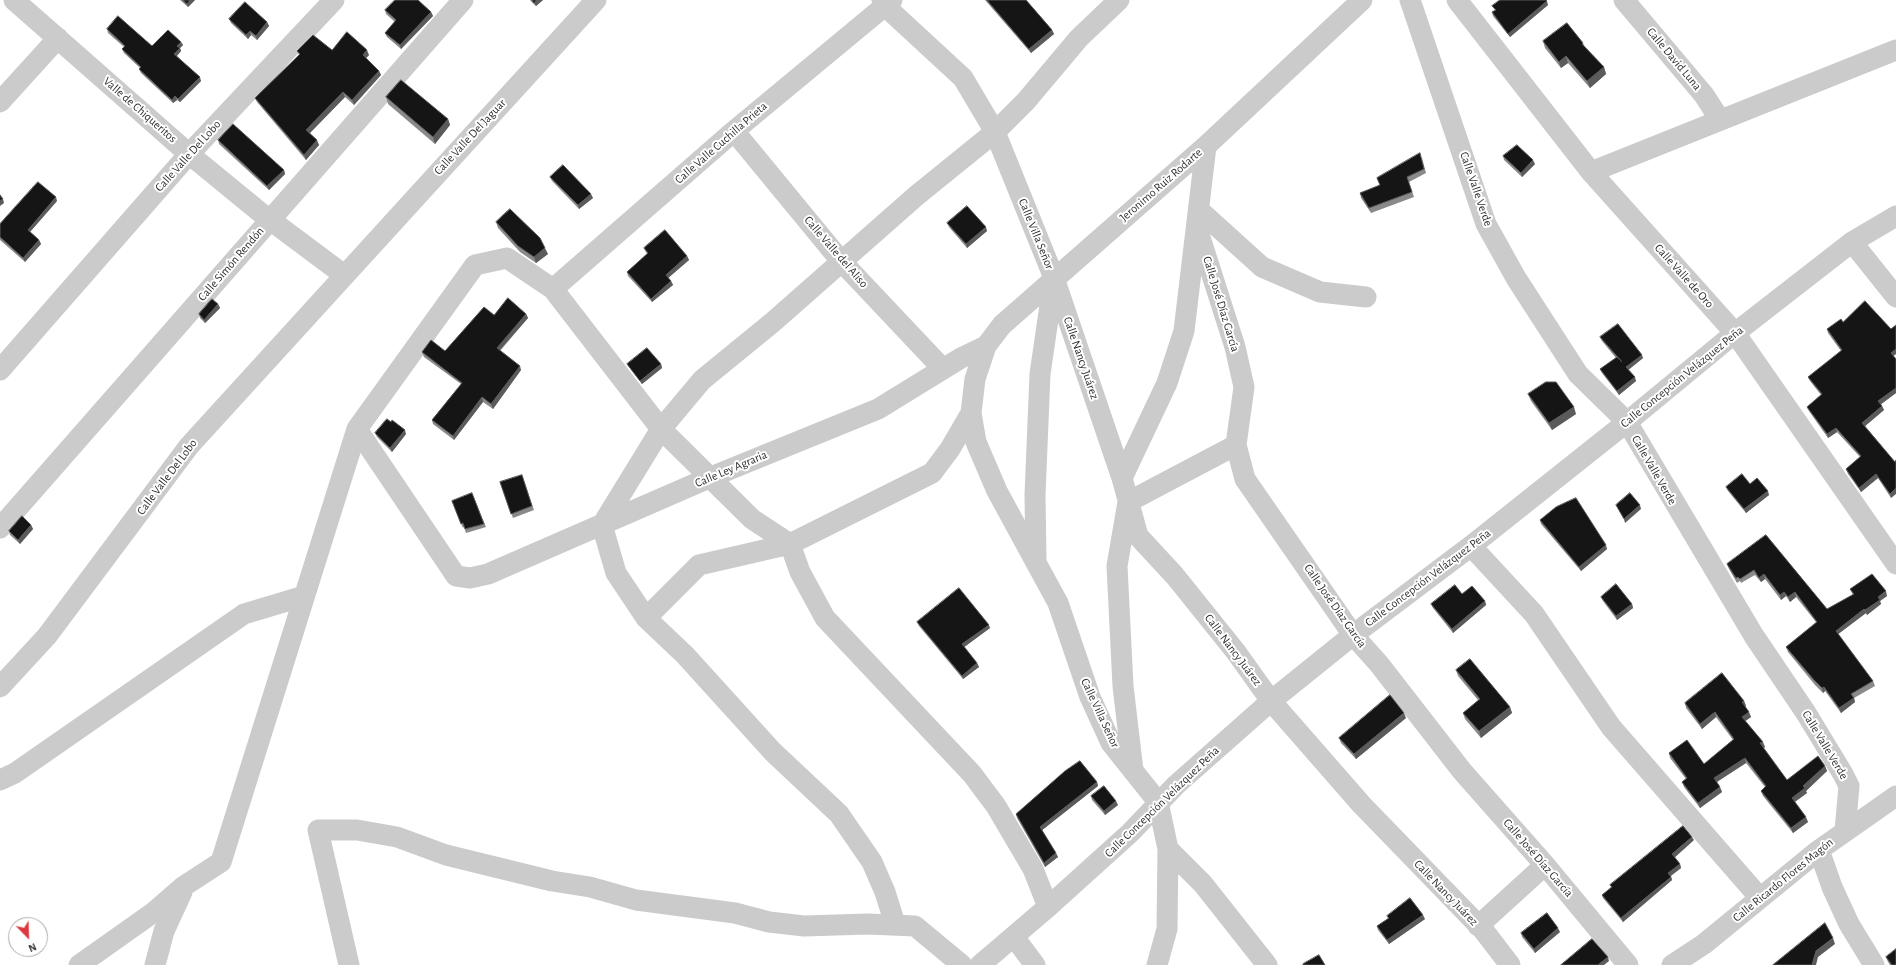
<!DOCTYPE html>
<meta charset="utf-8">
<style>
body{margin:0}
#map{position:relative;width:1896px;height:965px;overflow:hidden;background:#fff;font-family:"Alegreya Sans",sans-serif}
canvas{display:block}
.north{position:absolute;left:8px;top:917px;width:40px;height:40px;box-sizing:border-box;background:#fff;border:1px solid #ababab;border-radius:50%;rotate:157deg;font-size:11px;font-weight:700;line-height:16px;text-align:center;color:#2e2e2e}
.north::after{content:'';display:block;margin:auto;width:14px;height:18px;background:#de383f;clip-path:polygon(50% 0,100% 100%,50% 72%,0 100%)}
</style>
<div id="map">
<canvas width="1896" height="965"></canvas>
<div class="north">N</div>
</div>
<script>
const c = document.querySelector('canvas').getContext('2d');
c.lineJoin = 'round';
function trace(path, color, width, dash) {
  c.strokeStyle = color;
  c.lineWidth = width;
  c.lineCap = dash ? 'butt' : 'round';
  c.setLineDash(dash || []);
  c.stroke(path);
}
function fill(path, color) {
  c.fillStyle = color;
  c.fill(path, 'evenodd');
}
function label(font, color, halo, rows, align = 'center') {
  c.font = font + ' "Alegreya Sans",sans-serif';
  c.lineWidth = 4;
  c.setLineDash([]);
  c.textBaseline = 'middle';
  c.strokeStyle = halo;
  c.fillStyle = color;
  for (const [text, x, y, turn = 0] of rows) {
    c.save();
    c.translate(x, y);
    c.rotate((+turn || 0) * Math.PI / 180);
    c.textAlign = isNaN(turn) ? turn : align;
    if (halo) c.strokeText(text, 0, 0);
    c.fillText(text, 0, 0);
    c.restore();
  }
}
trace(new Path2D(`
 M14 0 189 154 261 213 344 275
 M882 0 885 6 963 78 995 132 1054 278 1040 374 1035 495 1036 559
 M1410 0 1486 224 1516 278 1578 374 1627 422 1754 636 1806 713 1843 774 1849 786 1845 831
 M1457 0 1591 172 1735 333 1896 564
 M1624 0 1704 95 1720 120
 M0 102 58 38
 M734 131 841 261 943 369
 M1591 172 1896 50
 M1199 210 1262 267 1320 292 1366 297
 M1197 228 1235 347 1244 387 1236 445 1245 479 1353 635 1379 664 1462 771 1545 865 1628 965
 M1852 242 1896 297
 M1054 278 1122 478 1138 536 1175 576 1236 652 1271 701 1361 804 1484 931 1510 965
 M553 289 734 131 892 0
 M0 370 189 154 334 0
 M357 429 456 576 470 578 488 574 711 477 878 409 961 358 986 346
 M1122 478 1167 383 1184 331 1206 146
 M0 528 463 0
 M1471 546 1534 614 1611 727 1760 898
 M646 618 699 565 790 544 932 473 950 449 971 413
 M0 687 47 636 189 446 596 0
 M1133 771 1123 686 1117 566 1128 502 1236 445
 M0 780 15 773 244 614 304 596
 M1819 850 1832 887 1849 924 1874 965
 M895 924 885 892 872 862 839 814 773 752 685 655 646 618 616 573 602 525 661 429 702 380 773 322 916 196 995 132 1026 101 1079 38 1119 0
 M1478 926 1545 865
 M1014 937 1035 965
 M79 965 154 912 184 886 221 862 357 429 475 265 507 258 553 289 661 429 752 519 790 544 800 572 825 618 972 774 996 806 1033 869 1048 907
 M155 965 164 931 182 892
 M349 965 318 830H357L397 837 446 855 552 881 590 887 636 900 735 913 769 922 804 926 868 924 915 926 962 965
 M980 965 1048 907 1130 833 1176 785 1271 701 1353 635 1471 546 1627 422 1735 333 1852 242 1896 216
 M1157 965 1167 929 1168 849
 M1267 965 1203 884 1168 849 1158 802 1111 743 1090 697 1058 603 997 491 976 442 971 413 975 379 986 346 1002 325 1206 146 1362 0
 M1672 965 1704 944 1819 850 1896 796`), '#cbcbcb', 21);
fill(new Path2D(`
 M180 0H195L188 7Z
 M530 0H543L536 6Z
 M985 0H1026L1052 30 1054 34 1031 53Z
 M1548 5 1510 37 1493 16 1492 12 1495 10 1492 6Z
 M385 10 431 12 433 16 401 49 387 37 385 33 395 22 386 14Z
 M229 19 267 22 269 26 257 40 251 35 248 39 231 23Z
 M107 29 152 46 181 42 183 45 180 48 181 51 177 56 201 81 180 102 177 100 173 103 141 73 139 69 140 68 124 53 122 49 124 47 108 33Z
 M1543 41 1583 43 1585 47 1604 67 1606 74 1590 88 1568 63 1561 68 1545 48Z
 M332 50 369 55 366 58 379 71 381 75 354 105 345 97 310 133 319 145 306 160 257 102 255 98 299 55 297 51Z
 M386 97 448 119 450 125 435 144 388 104Z
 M218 140 284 170 285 174 269 190 219 144Z
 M1503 156 1535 164 1522 177 1504 160Z
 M1422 158 1426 173 1409 182 1414 197 1371 213 1361 198 1360 193 1380 185 1377 178Z
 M550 177 593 198 579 209 552 181Z
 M57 201 30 232 39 240 41 244 25 262 0 240V224Z
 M496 222 548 254 536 263 520 252 498 228Z
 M947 223 987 231 967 248 949 227Z
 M644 248 687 256 689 260 668 278 671 281 673 285 652 302 628 276 627 272 647 254Z
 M218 304 220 308 205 323 200 318 199 314Z
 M526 314 528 318 500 351 521 370 493 409 483 402 454 440 433 424 432 420 461 384 424 357 422 352 445 351 494 315Z
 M1843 322 1891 329 1896 325V354L1893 356 1896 359V393L1881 404 1884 410 1865 426 1895 462 1891 498 1878 478 1861 492 1848 474 1846 469 1860 457 1837 432 1828 438 1809 411 1807 407 1821 395 1810 381 1808 377 1841 351 1828 333 1827 329Z
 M1600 337 1643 358 1628 370 1636 381 1619 395 1602 373 1600 369 1616 358 1602 341Z
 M627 364H661L662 368 642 384 629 367Z
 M1528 394 1576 414 1552 430 1531 401Z
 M375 433 406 434 392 452 377 437Z
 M522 475 534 510 513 518 500 482Z
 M1750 484 1769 495 1746 513 1728 491 1726 487Z
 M472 493 486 527 466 533 464 527 463 528 452 501Z
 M1540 520 1607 549 1581 571 1541 524Z
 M31 525 33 529 20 544 10 535 9 531Z
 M1766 535 1827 609 1853 595 1850 589 1887 596 1880 601 1881 604 1867 615 1866 613 1838 634 1873 681 1875 686 1854 698 1855 702 1841 713 1825 691 1823 693 1815 685 1788 652 1786 647 1816 622 1796 597 1790 602 1786 596 1781 600 1765 579 1761 582 1755 575 1741 583 1740 581 1737 583 1729 569 1727 564Z
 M1601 597 1632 604 1633 608 1617 620 1603 601Z
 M1485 601 1486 605 1453 633 1433 608 1431 604Z
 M917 622 990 628 964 647 977 663 979 667 963 679 919 626Z
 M1456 670 1510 707 1512 713 1481 738 1465 719 1463 713 1478 700 1458 676Z
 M1744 701 1746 706H1745L1751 717 1745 721 1765 747 1763 748 1787 780 1825 766 1827 771 1806 791 1807 793 1795 802 1808 822 1793 833 1763 796 1761 791 1765 787 1746 763 1717 782 1722 792 1700 808 1684 787 1682 782 1686 779 1670 758 1669 753 1704 764 1733 740 1716 717 1702 729 1686 708 1685 703Z
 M1406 718 1356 759 1341 743 1339 738Z
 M1097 782 1098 786 1042 830 1058 857 1045 867 1017 818 1016 814Z
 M1091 796 1118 805 1105 815 1092 800Z
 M1694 840 1675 857 1680 864 1681 868 1671 876 1672 880 1623 922 1603 898 1602 895 1611 887 1610 885Z
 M1387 916 1425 919 1389 944 1378 930 1377 926 1388 919Z
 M1560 932 1535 953 1522 937 1521 933Z
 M1886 957 1896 965H1890L1888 962Z`), '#8a8a8a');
fill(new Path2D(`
 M190 0H195L188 7 187 4Z
 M537 0H543L536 6 534 3Z
 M1547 1 1548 5 1510 37 1508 34Z
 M431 12 433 16 401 49 400 45Z
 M267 22 269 26 257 40 256 36Z
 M1052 30 1054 34 1031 53 1029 49Z
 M250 31 251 35 248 39 246 35Z
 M181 42 183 45 180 48 181 51 175 58 174 54 177 46Z
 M367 50 369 55 364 60 363 55Z
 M1566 56 1568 63 1561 68 1559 62Z
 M1604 67 1606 74 1590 88 1587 81Z
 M379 71 381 75 354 105 352 100Z
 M200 77 201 81 180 102 178 99Z
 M343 92 345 97 308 135 306 130Z
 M175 96 177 100 173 103 172 100Z
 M448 119 450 125 435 144 433 137Z
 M317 140 319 145 306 160 304 155Z
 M1533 160 1535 164 1522 177 1521 173Z
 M284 170 285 174 269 190 267 186Z
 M591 194 593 198 579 209 578 205Z
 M56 197 57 201 29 233 28 230Z
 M3 199 4 203 0 206V201Z
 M986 227 987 231 967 248 966 244Z
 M39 240 41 244 25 262 23 258Z
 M545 248 548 254 536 263 534 257Z
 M687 256 689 260 667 279 666 275Z
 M671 281 673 285 652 302 651 299Z
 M218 304 220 308 205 323 204 320Z
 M526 314 528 318 498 352 497 348Z
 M1896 349V354L1892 357 1891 353Z
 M1642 355 1643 358 1627 371 1626 367Z
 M661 364 662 368 642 384 640 381Z
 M520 366 521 370 493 409 491 404Z
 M1635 377 1636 381 1619 395 1617 391Z
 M1896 388V393L1880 405 1878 401Z
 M482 397 483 402 454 440 453 436Z
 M1882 406 1884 410 1864 427 1862 423Z
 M1574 407 1576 414 1552 430 1549 423Z
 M1836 428 1837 432 1828 438 1827 434Z
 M405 430 406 434 392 452 390 448Z
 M1876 474 1878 478 1861 492 1859 488Z
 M1896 488V494L1891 498 1890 494Z
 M1768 491 1769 495 1746 513 1744 509Z
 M1640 505 1641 509 1625 523 1624 519Z
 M31 525 33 529 20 544 18 540Z
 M1606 545 1607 549 1581 571 1579 567Z
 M1764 574 1765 579 1761 582 1759 578Z
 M1886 591 1887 596 1880 601 1881 604 1867 615 1865 610 1878 597Z
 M1784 592 1786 596 1781 600 1780 595Z
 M1795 592 1796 597 1790 602 1788 597Z
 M1485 601 1486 605 1453 633 1452 629Z
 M1632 604 1633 608 1617 620 1616 616Z
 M1864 609 1866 613 1837 635 1836 631Z
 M989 625 990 628 963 648 962 644Z
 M977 663 979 667 963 679 962 676Z
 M1824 687 1825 691 1823 693 1822 688Z
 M1854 698 1855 702 1841 713 1839 708Z
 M1744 701 1746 706 1744 707 1742 702Z
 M1510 707 1512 713 1481 738 1479 731Z
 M1715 712 1716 717 1702 729 1700 724Z
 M1749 712 1751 717 1744 722 1742 717Z
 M1404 713 1406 718 1356 759 1354 754Z
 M1763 742 1765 747 1762 749 1760 743Z
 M1745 758 1746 763 1715 783 1714 778Z
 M1825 766 1827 771 1806 791 1807 793 1793 803 1792 798 1803 786Z
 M1097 782 1098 786 1041 831 1040 827Z
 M1720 787 1722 792 1700 808 1698 803Z
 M1116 801 1118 805 1105 815 1104 811Z
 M1806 817 1808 822 1793 833 1791 828Z
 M1692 837 1694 840 1674 858 1672 854Z
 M1056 853 1058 857 1045 867 1044 863Z
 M1680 864 1681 868 1669 877 1668 873Z
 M1671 877 1672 880 1623 922 1621 918Z
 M1423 915 1425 919 1389 944 1387 940Z
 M1558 928 1560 932 1535 953 1534 949Z
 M1833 938 1835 944 1818 957 1816 965H1812L1816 951Z
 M1608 957 1609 961 1604 965H1598Z`), '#5b5b5b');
const building = new Path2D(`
 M183 0H190L187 4Z
 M395 0H418L431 12 400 45 385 33 396 20 385 10Z
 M532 0H537L534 3Z
 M987 0H1026L1052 30 1029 49Z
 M1500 0H1546L1547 1 1508 34 1492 12 1496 10 1492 6Z
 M245 2 267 22 256 36 250 31 246 35 229 19Z
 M118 16 152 46 168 30 181 42 177 46 180 48 174 54 200 77 178 99 175 96 172 100 139 69 141 67 122 49 125 46 107 29Z
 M1567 23 1583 43 1582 44 1604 67 1587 81 1566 56 1559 62 1543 41Z
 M347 32 367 50 363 55 379 71 352 100 343 92 306 130 317 140 304 155 255 98 300 54 297 51 313 35 332 50Z
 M401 80 448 119 433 137 386 97Z
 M233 124 284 170 267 186 218 140Z
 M1517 145 1533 160 1521 173 1503 156Z
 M1420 153 1424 169 1407 177 1412 192 1369 208 1360 193 1380 185 1377 178Z
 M563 165 591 194 578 205 550 177Z
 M38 182 56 197 28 230 39 240 23 258 0 237V224Z
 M0 195 3 199 0 201Z
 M967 206 986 227 966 244 947 223Z
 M510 209 540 238 545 248 534 257 518 246 496 222Z
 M665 230 687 256 666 275 671 281 651 299 627 272 648 253 644 248Z
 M508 298 526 314 497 348 520 366 491 404 482 397 453 436 432 420 462 383 422 352 431 340 445 351 484 307 494 315Z
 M212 299 218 304 204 320 199 314Z
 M1865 301 1891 329 1896 325V349L1891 353 1896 359V388L1878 401 1882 406 1862 423 1895 462 1896 460V488L1890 494 1876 474 1859 488 1846 469 1861 456 1836 428 1827 434 1807 407 1822 394 1808 377 1842 350 1827 329 1841 319 1843 322Z
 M1618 324 1642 355 1626 367 1635 377 1617 391 1600 369 1617 357 1622 362 1600 337Z
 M647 348 661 364 640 381 627 364Z
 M1546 382H1556L1574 407 1549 423 1528 394Z
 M387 419 391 422 392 420 405 430 390 448 375 433Z
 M1742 474 1750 484 1757 478 1768 491 1744 509 1726 487Z
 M522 475 532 506 511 514 500 482Z
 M472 493 484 524 465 529 463 523 461 524 452 501Z
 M1630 493 1640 505 1624 519 1616 505Z
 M1576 498 1606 545 1579 567 1540 520 1556 507Z
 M22 516 31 525 18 540 9 531Z
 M1766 535 1827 609 1854 594 1850 589 1872 574 1886 591 1878 597 1880 600 1865 610 1864 609 1836 631 1873 681 1851 694 1854 698 1839 708 1824 687 1822 688 1814 680 1786 647 1817 622 1795 592 1788 597 1784 592 1780 595 1764 574 1759 578 1754 570 1740 579 1738 577 1736 578 1727 564Z
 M1616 584 1632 604 1616 616 1601 597Z
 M1455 585 1462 594 1472 586 1485 601 1452 629 1431 604Z
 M959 588 989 625 962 644 977 663 962 676 917 622Z
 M1470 659 1510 707 1479 731 1463 713 1480 699 1456 670Z
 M1722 673 1744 701 1742 702 1749 712 1742 717 1763 742 1760 743 1787 780 1818 756 1825 766 1803 786 1805 788 1792 798 1806 817 1791 828 1761 791 1766 786 1745 758 1714 778 1720 787 1698 803 1682 782 1687 778 1669 753 1687 740 1704 764 1734 739 1715 712 1700 724 1685 703Z
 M1390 695 1404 713 1354 754 1339 738Z
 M1080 761 1097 782 1040 827 1056 853 1044 863 1016 814 1065 771Z
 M1104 786 1116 801 1104 811 1091 796Z
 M1683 826 1692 837 1672 854 1680 864 1668 873 1671 877 1621 918 1602 895 1612 887 1610 885Z
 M1410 898 1423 915 1387 940 1377 926 1389 918 1387 916Z
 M1547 913 1558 928 1534 949 1521 933Z
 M1825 923 1833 938 1816 951 1812 965H1773Z
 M1592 939 1608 957 1598 965H1561Z
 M1896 949V965H1892L1886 957Z
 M1319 955 1325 965H1303V964Z`);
fill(building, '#151515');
trace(building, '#5b5b5b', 1);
label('12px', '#2e2e2e', '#fff', [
 ["Calle David Luna",1674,59,50],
 ["Valle de Chiqueritos",140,110,41],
 ["Calle Valle Del Jaguar",470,137,-47],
 ["Calle Valle Cuchilla Prieta",721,143,-41],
 ["Calle Valle Del Lobo",188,156,-48],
 ["Jeronimo Ruiz Rodarte",1161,185,-41],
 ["Calle Valle Verde",1476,189,71],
 ["Calle Villa Señor",1036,234,68],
 ["Calle Valle del Aliso",836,252,49],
 ["Calle Simón Rendón",231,264,-49],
 ["Calle Valle de Oro",1684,276,48],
 ["Calle José Díaz García",1221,304,73],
 ["Calle Nancy Juárez",1081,358,71],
 ["Calle Concepción Velázquez Peña",1682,377,-39],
 ["Calle Ley Agraria",731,469,-23],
 ["Calle Valle Verde",1654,470,60],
 ["Calle Valle Del Lobo",167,477,-53],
 ["Calle Concepción Velázquez Peña",1428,578,-37],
 ["Calle José Díaz García",1335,606,55],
 ["Calle Nancy Juárez",1233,650,53],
 ["Calle Villa Señor",1100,713,65],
 ["Calle Valle Verde",1825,745,59],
 ["Calle Concepción Velázquez Peña",1162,802,-44],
 ["Calle José Díaz García",1538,858,49],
 ["Calle Ricardo Flores Magón",1783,880,-39],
 ["Calle Nancy Juárez",1446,893,46]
]);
</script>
